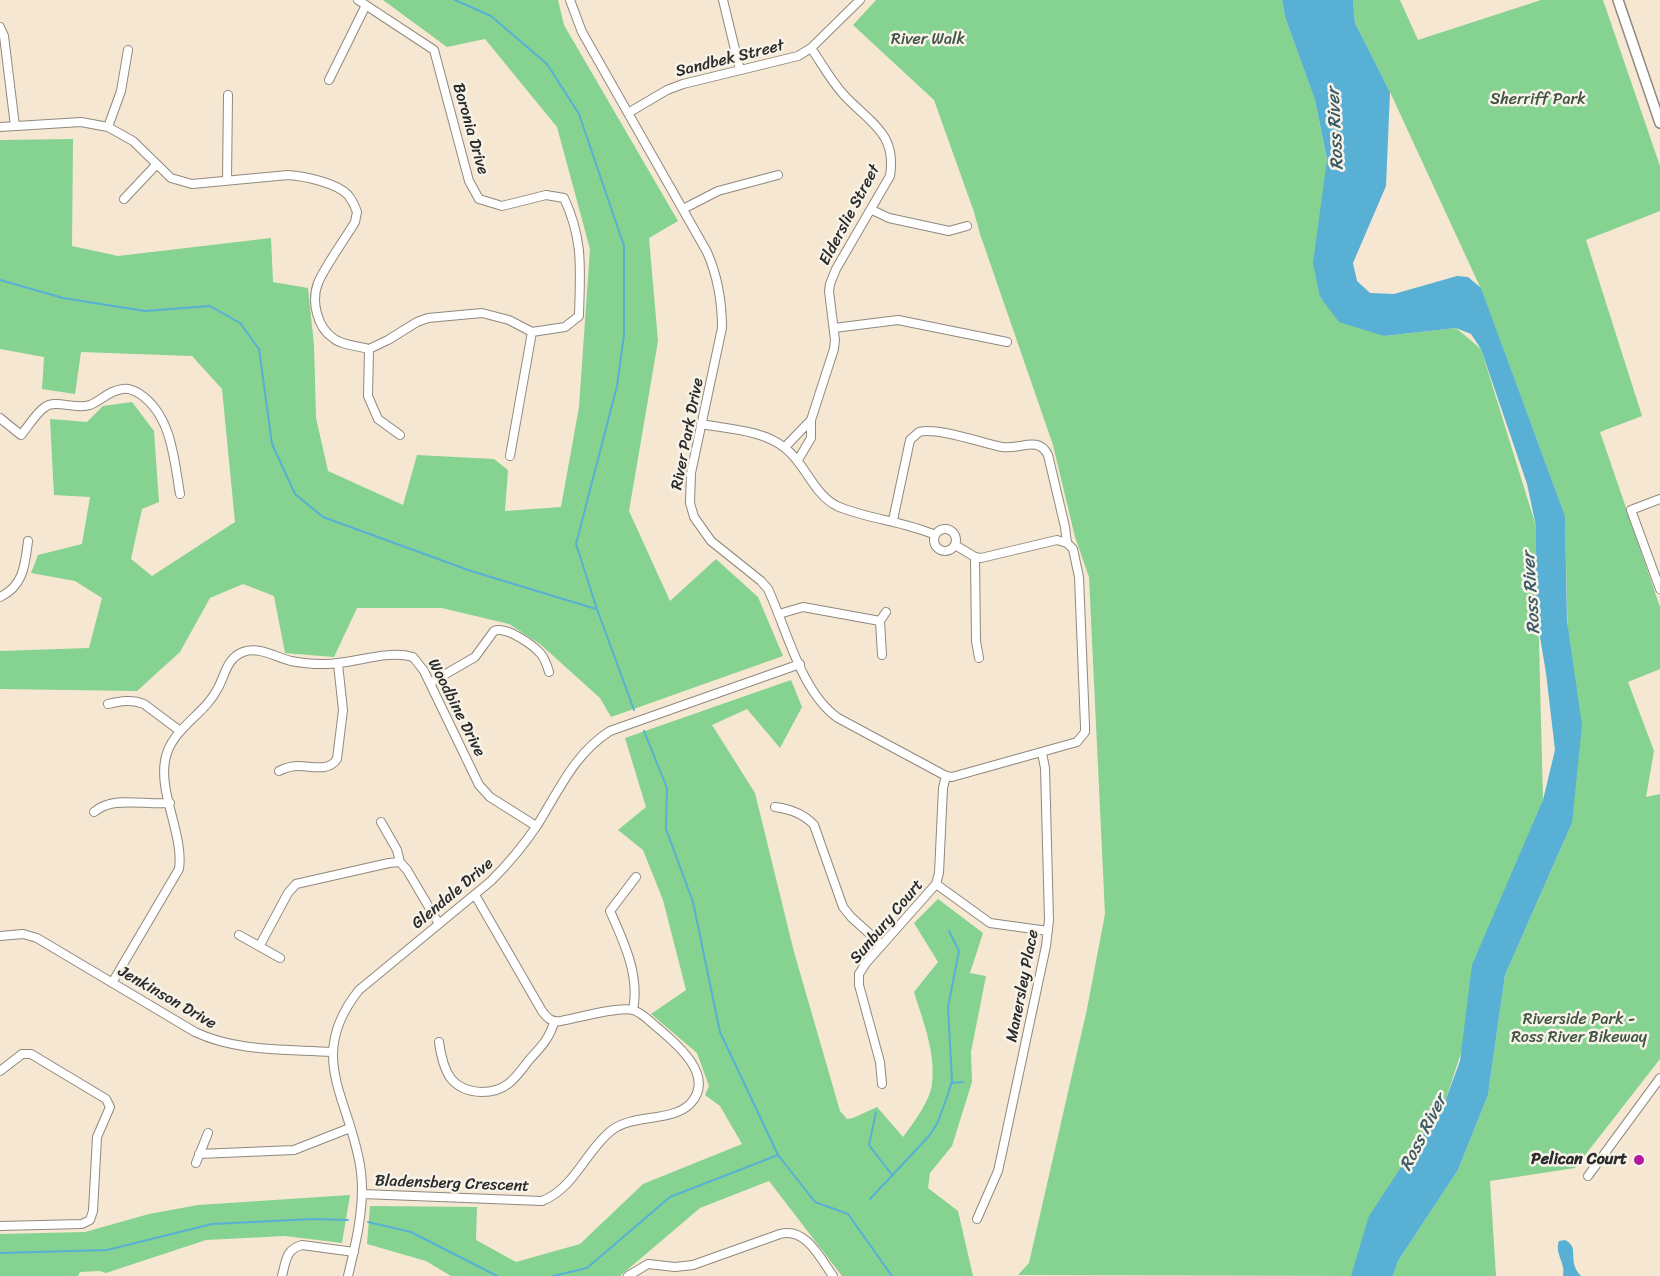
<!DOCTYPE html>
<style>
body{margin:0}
canvas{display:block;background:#f5e7d1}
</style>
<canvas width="1660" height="1276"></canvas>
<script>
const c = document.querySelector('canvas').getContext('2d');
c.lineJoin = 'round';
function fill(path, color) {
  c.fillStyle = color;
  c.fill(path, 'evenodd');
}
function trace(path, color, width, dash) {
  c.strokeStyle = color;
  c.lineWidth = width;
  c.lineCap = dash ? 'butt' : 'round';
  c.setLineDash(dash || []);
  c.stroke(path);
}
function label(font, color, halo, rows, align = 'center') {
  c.font = font + ' Sriracha,sans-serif';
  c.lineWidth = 5;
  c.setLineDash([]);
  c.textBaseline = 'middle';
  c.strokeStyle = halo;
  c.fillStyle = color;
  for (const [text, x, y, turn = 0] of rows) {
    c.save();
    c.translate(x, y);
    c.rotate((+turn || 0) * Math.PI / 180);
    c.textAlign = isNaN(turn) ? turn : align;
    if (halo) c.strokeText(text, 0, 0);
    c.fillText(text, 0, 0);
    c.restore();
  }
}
fill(new Path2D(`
 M383 0H558L564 25 678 221 649 238 658 341 629 511 670 601 716 559 758 597 783 656 611 717 600 698 540 644 509 624 442 608H357L334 657 285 653 274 596 243 584 210 598 180 652 137 691 0 689V651L89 648 102 598 75 581 31 573 38 555 82 544 90 497 54 495 50 419 87 422 103 406 132 402 154 431 159 502 142 509 131 559 152 576 235 522 222 389 192 356 81 352 75 394 42 389 44 357 0 349V140L73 139 72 246 118 256 271 238 273 282 308 288 314 345 316 418 328 471 403 505 417 455 494 459 508 470 505 511 561 507 579 407 590 249 557 127 485 39 447 47Z
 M876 0H1282L1285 17 1315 100 1327 161 1320 298 1384 336 1456 328 1481 349 1536 526 1543 800 1446 1099 1359 1276 1018 1275 1029 1263 1087 1009 1105 914 1089 577 1075 537 1053 445 980 234 974 212 934 100 853 25Z
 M1353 0H1400L1418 40 1541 0H1603L1660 166V211L1586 240 1642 416 1600 432 1660 607V669L1628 682 1654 751 1646 797 1660 794V1059L1575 1168 1490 1181 1496 1276H1393L1398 1261 1458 1170 1488 1095 1505 975 1572 823 1565 516 1481 289 1390 92 1355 23Z
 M791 680 802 707 780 748 747 709 712 725 755 793 794 952 840 1111 847 1119 853 1118 877 1107 903 1137C913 1124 930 1101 932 1084 936 1053 923 1021 914 992L938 962 914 923 938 899 983 933 970 973 986 976 971 1052 972 1082 952 1146 930 1173 928 1188 958 1211 973 1276H842L769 1181 700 1208 620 1276H451L426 1261 367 1244 370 1206 477 1207 476 1240 516 1262 580 1244 643 1184 742 1144 720 1106 705 1095 709 1086 697 1053 651 1014 686 990 663 900 643 850 618 830 646 807 625 738Z
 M350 1195 342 1243 285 1236 206 1240 106 1273 99 1271 80 1272 78 1276H0V1234L85 1232 149 1214 198 1205Z`), '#85d291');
fill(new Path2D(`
 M1282 0H1353L1355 23 1390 92 1386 186 1353 263 1357 281 1370 293 1394 294 1457 276 1468 277 1481 288 1565 516 1567 621 1582 725 1572 823 1505 975 1488 1095 1458 1170 1398 1261 1393 1276H1351L1369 1216 1446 1099 1460 1061 1472 965 1543 800 1555 750 1546 673 1536 613V526L1527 484 1481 349 1471 334 1456 328 1384 336 1339 322 1320 297 1313 263 1327 160 1315 100 1285 17Z
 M1565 1240C1581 1248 1566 1260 1581 1276H1563C1566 1263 1554 1253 1559 1241Z`), '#58b0d5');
trace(new Path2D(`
 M455 0 491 16 547 64 579 114 624 246V335L617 386 576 544 597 609 634 710
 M0 280 63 298 145 311 210 306 240 323 259 349 272 444 295 494 323 517 471 571 596 609
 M644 731 667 788 666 829 693 902 720 1032 778 1155 815 1202 848 1214 892 1276
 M951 1083 963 1082
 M876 1112 869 1145 892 1175
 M870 1199 929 1136 938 1122 948 1094 952 1081 948 1007 959 951 949 931
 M368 1222 411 1232 497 1276
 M0 1253 107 1250 212 1224 313 1219 348 1220
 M553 1276 587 1268 670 1197 778 1155`), '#58b0d5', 2);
const minor = new Path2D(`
 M570 0 582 32 707 252C718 277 722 301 722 328L691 473 690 503 694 517 711 541 761 581 768 589C787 630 801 692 838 718L946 776 952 777 1077 742 1085 732V726L1079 577 1073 549 1067 543 1057 540 981 558 975 557 955 545
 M723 0 740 70
 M0 27 4 36 15 126
 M329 80 366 5
 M628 113 667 90 683 84 798 56 811 48 860 0
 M0 127 81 122 108 127 133 141 171 178 192 184 288 175C304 176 337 183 348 195 352 200 355 206 357 212L355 222C345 239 325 266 318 283 311 301 317 327 333 338 341 345 358 346 369 349L388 340 417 322 428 318 482 313 509 320 532 332 565 327 579 316C580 270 584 241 564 198L546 195 502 206 479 199 469 181 434 50 358 0
 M108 127 121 91 128 50
 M227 180 228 95
 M124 199 156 165
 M683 209 718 191 778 175
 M872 210 889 218 949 231 967 226
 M834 328 898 320 1007 342
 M369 349 368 396 378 419 400 435
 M0 418 21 435C28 427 36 413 45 407 56 399 75 410 90 405 102 400 110 390 123 389 129 388 135 391 140 394 172 416 174 460 180 494
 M701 424C728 429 763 430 785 448 806 464 813 494 837 506 866 519 904 521 935 535
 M785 447 811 420
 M510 456 532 332
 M798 460 811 438V420L834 349 835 340 829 291 830 284 836 269 890 176C897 133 870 123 844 95 831 81 822 64 811 48
 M1660 499 1631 510 1660 589
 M893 520 910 440 919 432C937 427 982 443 1002 447 1020 450 1038 435 1048 455L1065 527 1067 543
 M934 540a11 11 0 1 1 22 0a11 11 0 1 1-22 0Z
 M975 557 976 641 979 658
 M0 597C24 586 25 564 28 541
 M779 614 803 607 880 621
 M882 655 880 621 886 612
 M430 683 475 657 494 631C506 626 532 644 541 654 545 659 547 665 549 672
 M108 704C121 701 132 699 144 704L180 731
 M279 771C285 768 292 766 299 766 312 766 329 772 337 759L343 710 338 664
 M775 807C790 809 804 814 814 825L843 907 851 917 882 945
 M94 812C98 809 102 806 107 805 121 799 152 805 170 803
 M381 822 397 850 400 862 407 870 439 924
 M936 884 990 923 1048 931
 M239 935 280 958
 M0 936 23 934 37 938 195 1032C237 1052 287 1049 332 1052
 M260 945 288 893 296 884 389 863 400 862
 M112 983 179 869C184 836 159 794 165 761 170 729 204 716 218 688 225 675 227 658 243 652 259 646 275 657 291 661 301 663 312 664 323 664 351 665 386 649 413 657L424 671 479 785 490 797 536 826
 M633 1010C640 976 624 942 610 911L636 877
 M439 1042C443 1070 450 1091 482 1092 491 1092 500 1090 508 1084 516 1078 523 1068 529 1060 540 1048 550 1038 554 1022
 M0 1071 22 1054H31L106 1099 110 1107 97 1137 93 1211 90 1220 82 1224 0 1226
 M882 1084 880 1062 859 985V974L866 963 936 884 939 873 943 788 946 776
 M199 1154 294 1150 350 1128
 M196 1163 208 1133
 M1588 1176 1660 1078
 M362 1194 542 1201C575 1188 586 1150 612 1130 633 1114 672 1122 690 1104 716 1077 678 1045 659 1029 651 1023 643 1013 633 1010 620 1006 577 1018 561 1021 551 1022 548 1019 542 1011L475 895
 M977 1219 998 1171 1002 1153 1046 946 1049 920 1045 768 1042 753
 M282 1276C286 1261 286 1249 302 1245L354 1252
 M348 1276C356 1243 365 1206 361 1172 352 1100 304 1059 359 990L491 881C508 864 524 845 538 824 559 790 575 753 610 731L800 664
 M628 1276 648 1264 675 1267 693 1265 780 1234C806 1227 820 1258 833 1276`);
const tertiary = new Path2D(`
 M1618 0 1660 123`);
trace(minor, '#90897e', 10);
trace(tertiary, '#90897e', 12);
trace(minor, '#fff', 8);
trace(tertiary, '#fff', 9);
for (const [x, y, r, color] of [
 [1639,1160,6,"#b5179e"]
]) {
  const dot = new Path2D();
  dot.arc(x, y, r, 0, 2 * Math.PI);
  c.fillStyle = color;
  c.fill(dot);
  trace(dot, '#f7f3e8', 2);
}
label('16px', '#425544', '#f7f3e8', [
 ["River Walk",928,40],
 ["Sherriff Park",1538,100],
 ["Riverside Park -",1579,1020],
 ["Ross River Bikeway",1579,1038]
]);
label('16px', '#2b2b2b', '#f7f3e8', [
 ["Sandbek Street",730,59,-14],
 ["Boronia Drive",470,129,74],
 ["Elderslie Street",850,215,-62],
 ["River Park Drive",688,434,-79],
 ["Woodbine Drive",456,708,63],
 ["Glendale Drive",453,894,-40],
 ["Sunbury Court",887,922,-50],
 ["Manersley Place",1023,986,-79],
 ["Jenkinson Drive",167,998,30],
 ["Bladensberg Crescent",452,1184,2]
]);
label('bold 16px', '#2b2b2b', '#f7f3e8', [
 ["Pelican Court",1627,1160]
], 'right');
label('italic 18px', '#3b5a66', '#f7f3e8', [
 ["Ross River",1336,129,-93],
 ["Ross River",1532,593,-94],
 ["Ross River",1424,1133,-63]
]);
</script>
